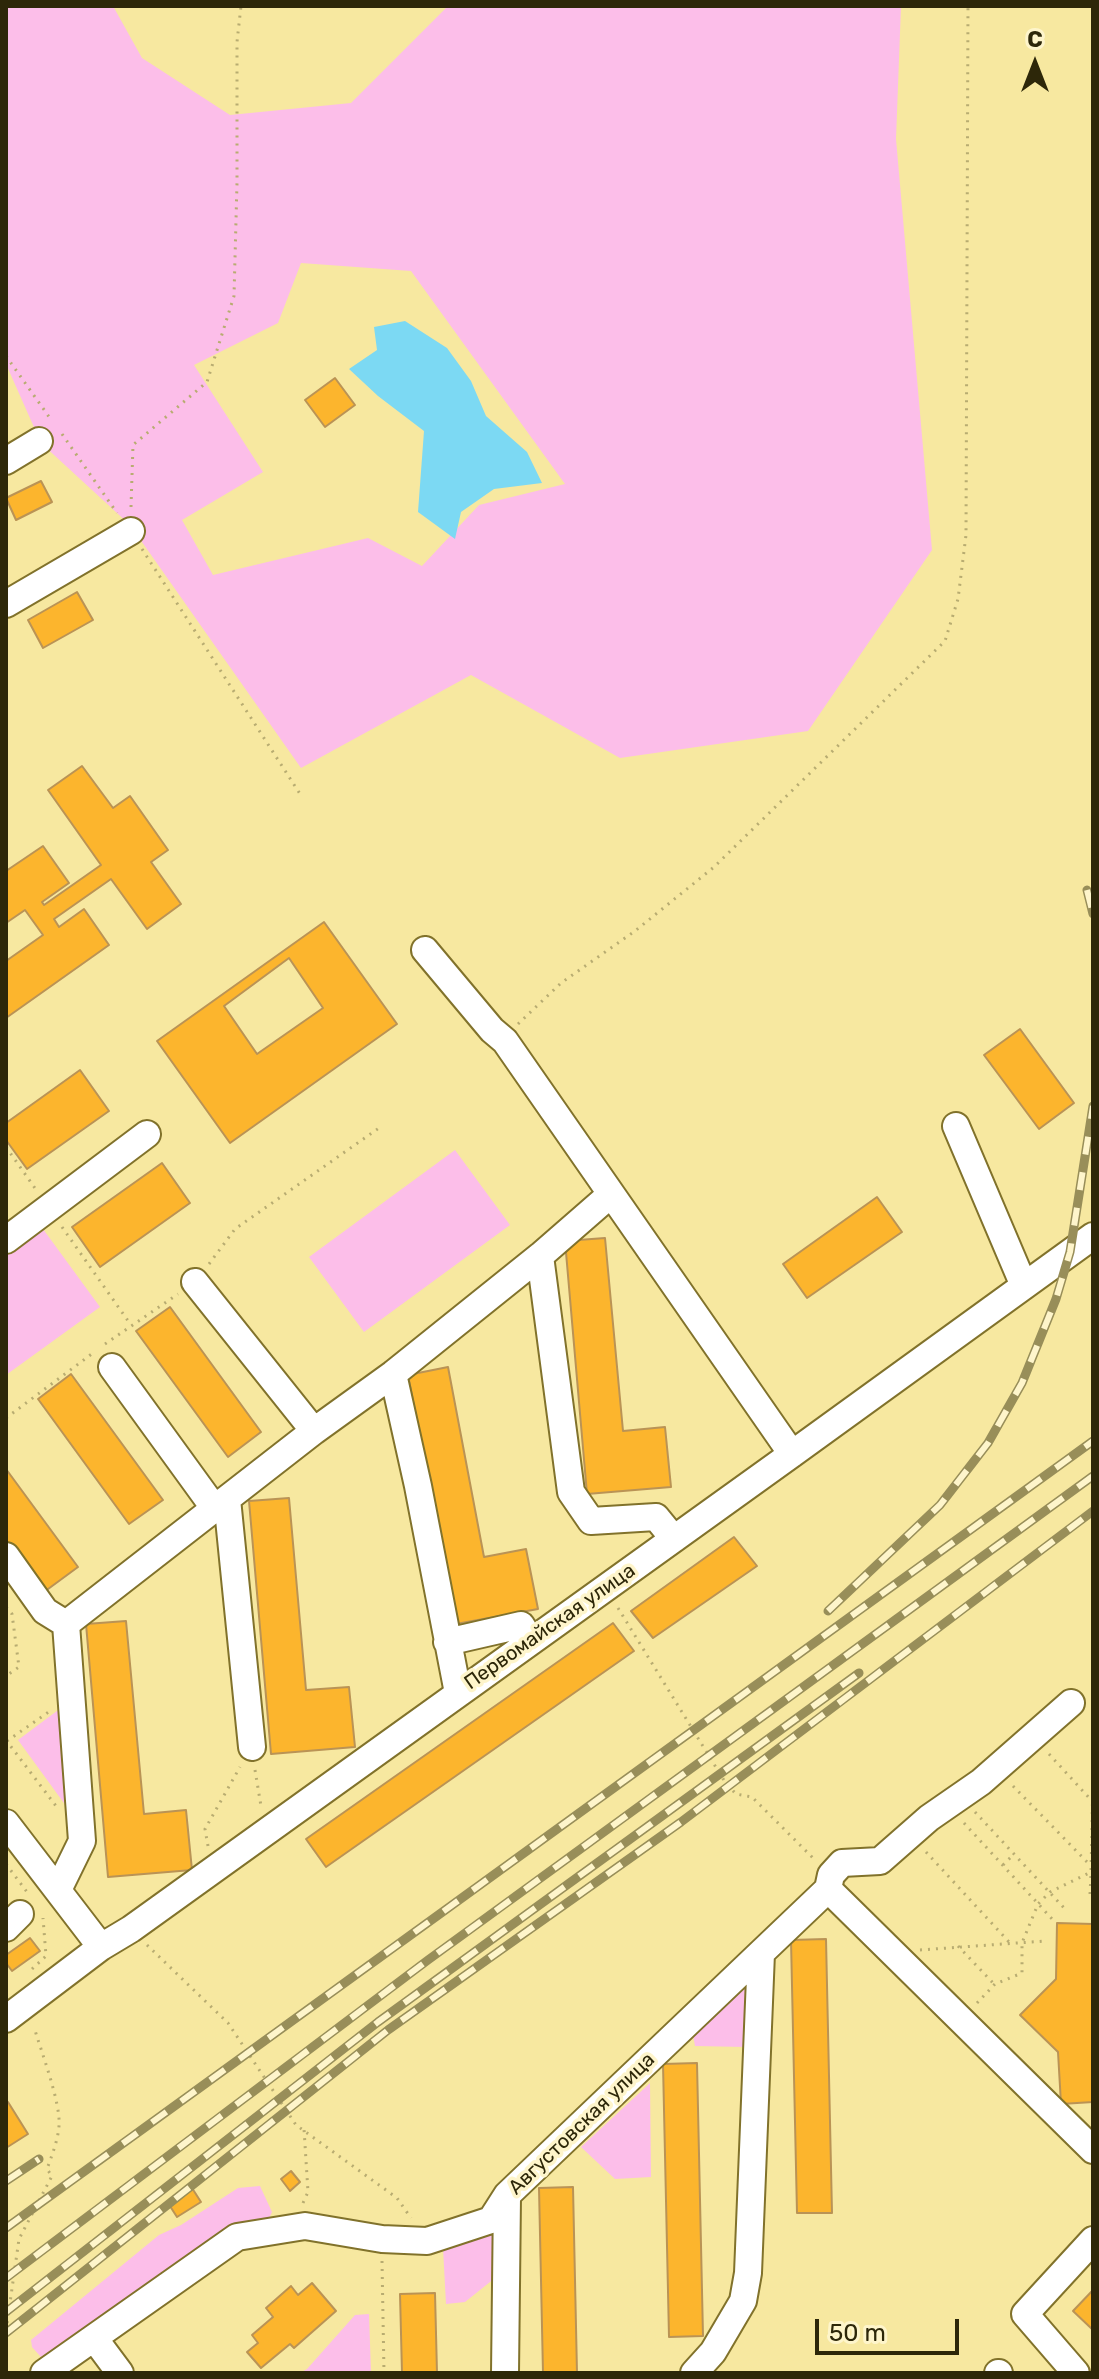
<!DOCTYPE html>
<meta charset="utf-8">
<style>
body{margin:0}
#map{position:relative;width:1099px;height:2379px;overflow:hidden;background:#f7e8a0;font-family:Rubik,sans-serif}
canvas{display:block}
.frame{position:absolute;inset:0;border:8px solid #2d2709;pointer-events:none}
.north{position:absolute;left:995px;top:24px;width:80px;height:80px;-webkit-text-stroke:6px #fef5cb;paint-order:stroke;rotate:0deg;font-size:22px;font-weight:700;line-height:32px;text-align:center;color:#2d2709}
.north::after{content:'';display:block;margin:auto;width:28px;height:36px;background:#2d2709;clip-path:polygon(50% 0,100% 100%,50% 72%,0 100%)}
.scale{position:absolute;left:815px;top:2319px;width:144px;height:36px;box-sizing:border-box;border:4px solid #2d2709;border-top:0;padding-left:10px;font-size:24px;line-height:28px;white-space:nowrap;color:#2d2709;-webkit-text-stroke:6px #fef5cb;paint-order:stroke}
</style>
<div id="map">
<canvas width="1099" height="2379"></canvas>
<div class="frame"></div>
<div class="north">С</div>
<div class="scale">50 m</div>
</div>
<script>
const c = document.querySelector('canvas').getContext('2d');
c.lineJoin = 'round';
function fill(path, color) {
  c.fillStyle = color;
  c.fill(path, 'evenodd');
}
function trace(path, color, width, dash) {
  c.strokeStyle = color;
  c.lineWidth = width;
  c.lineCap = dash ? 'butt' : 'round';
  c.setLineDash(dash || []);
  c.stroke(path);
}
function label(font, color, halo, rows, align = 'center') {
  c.font = font + ' Rubik,sans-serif';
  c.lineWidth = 7;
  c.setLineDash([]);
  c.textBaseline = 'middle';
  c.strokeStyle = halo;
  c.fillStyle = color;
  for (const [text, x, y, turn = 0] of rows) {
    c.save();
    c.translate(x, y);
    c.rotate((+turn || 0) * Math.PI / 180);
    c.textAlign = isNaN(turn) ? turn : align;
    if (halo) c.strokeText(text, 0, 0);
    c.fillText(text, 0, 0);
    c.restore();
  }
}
fill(new Path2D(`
 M6 6H113L142 58 230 115 351 103 448 6H901L896 139 932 550 808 731 620 758 471 675 301 768 130 525 41 443 6 364ZM301 263 411 271 565 484 479 505 422 566 368 538 213 575 182 520 263 472 194 365 278 323Z
 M455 1150 510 1225 364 1332 309 1257Z
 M43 1229 100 1307 6 1375V1256Z
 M69 1702 77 1821 18 1740Z
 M742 1986 749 1988 746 2047 695 2046 693 2035Z
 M650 2083 651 2177 615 2179 581 2147Z
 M260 2186 272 2212 266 2224 110 2312 41 2357 32 2347 31 2340 159 2235 181 2225 238 2188Z
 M494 2231 495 2278 465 2302 446 2304 443 2248Z
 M369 2314 371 2373H300L307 2369 355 2315Z`), '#fcbee9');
fill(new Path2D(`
 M405 321 447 348 471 381 486 416 527 452 542 483 494 489 461 512 455 539 418 512 424 431 378 396 349 369 377 350 374 327Z`), '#7cd9f3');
const building = new Path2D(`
 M335 378 355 405 325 427 305 400Z
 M41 481 52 502 16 520 6 498Z
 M77 592 93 620 43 648 28 620Z
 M82 766 113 808 130 796 168 850 151 862 181 904 147 929 111 879 54 919 59 927 84 909 109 945 6 1018V961L43 935 25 910 6 923V871L43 846 69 883 42 902 44 905 101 865 48 790Z
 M324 922 397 1024 230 1143 157 1041ZM289 958 323 1008 257 1054 224 1006Z
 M1020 1029 1074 1103 1039 1129 984 1055Z
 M80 1070 109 1111 27 1169 6 1140V1123Z
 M162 1163 190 1203 100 1267 72 1227Z
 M877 1197 902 1232 807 1298 783 1264Z
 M605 1238 623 1431 665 1427 671 1487 587 1494 565 1241Z
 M170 1307 261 1432 228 1457 136 1331Z
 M448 1367 484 1557 526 1549 538 1609 456 1624 408 1375Z
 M71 1374 163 1500 129 1524 38 1399Z
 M6 1469 78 1567 44 1592 6 1540Z
 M289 1498 306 1690 349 1687 355 1747 271 1754 249 1501Z
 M734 1537 757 1566 653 1638 631 1611Z
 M126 1621 144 1814 186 1810 192 1870 108 1877 86 1624Z
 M613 1623 634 1651 326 1867 306 1839Z
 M1057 1923 1093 1924V2102L1061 2104 1058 2052 1020 2015 1056 1979Z
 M30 1938 40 1951 12 1971 6 1963V1955Z
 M826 1939 832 2213H797L791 1940Z
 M697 2063 703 2336 669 2337 663 2064Z
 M8 2102 28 2134 6 2148V2103Z
 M291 2171 300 2182 290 2191 281 2179Z
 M573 2187 577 2373H543L539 2188Z
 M192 2188 201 2202 177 2217 168 2203Z
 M312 2283 336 2311 294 2348 290 2344 261 2368 247 2352 258 2343 252 2335 273 2317 266 2308 291 2286 298 2295Z
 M1093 2290V2330L1073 2311Z
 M435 2293 437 2373H402L400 2294Z`);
fill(building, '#fcb52d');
trace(building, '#ba9355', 2);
const minor = new Path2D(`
 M6 461 39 441
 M6 604 131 531
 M425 950 492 1030 505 1041 792 1454
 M956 1126 1024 1286
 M6 1240 147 1134
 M540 1256 571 1492 591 1521 656 1517 674 1539
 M195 1282 314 1431
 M112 1367 215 1509
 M393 1374 418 1486 458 1693
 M227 1499 252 1747
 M6 1556 45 1611 66 1624
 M66 1624 314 1431 393 1374 540 1256 610 1195
 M447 1642 521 1625 531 1641
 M6 1823 101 1947
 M828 1889 1093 2150
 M828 1889 831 1875 842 1863 880 1861 929 1818 981 1782 1071 1703
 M58 1890 82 1841 66 1624
 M6 1928 20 1914
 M6 2019 101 1947 131 1929 792 1454 1093 1236
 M94 2338 120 2373
 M44 2373 237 2237 305 2226 382 2239 427 2241 491 2220 507 2195 828 1889
 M505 2373 507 2197
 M694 2373 713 2352 743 2301 748 2273 761 1953
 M998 2373H999
 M1076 2373 1025 2314 1093 2240`);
trace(minor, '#81722b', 30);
trace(new Path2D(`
 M6 356 52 421
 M62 434 117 513
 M131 507 133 445 207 382 234 296 237 183V42L241 6
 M142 549 302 797
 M518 1024 561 983 635 931 714 867 945 641 958 599 966 535 968 6
 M6 1147 37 1191
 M62 1227 131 1325
 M209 1264 235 1229 379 1128
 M105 1344 178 1294
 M6 1418 93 1353
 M6 1607 12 1614 19 1667 6 1676
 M618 1608 725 1782 736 1794 752 1797 814 1859
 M6 1740 56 1806
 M7 1741 50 1711
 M1049 1754 1092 1801
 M255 1770 261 1806
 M1013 1786 1091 1866
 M975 1812 1065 1909
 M964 1823 1053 1920
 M208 1846 205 1829 240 1767
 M926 1852 1010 1943
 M6 1864 27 1892
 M1003 1865 1014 1854
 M1090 1894 1091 1874
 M147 1945 228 2023 296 2125 397 2198 411 2218
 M958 1946 994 1984
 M920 1950 1045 1941
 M32 1969 46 1956 43 1918
 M977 2003 995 1984 1022 1973V1943L1038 1904 1050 1892 1091 1872 1093 1777
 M303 2203 308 2192 304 2129
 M382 2261 384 2373
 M6 2331 19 2239 52 2176 47 2169C52 2155 58 2140 59 2126 61 2103 41 2051 34 2027
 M1022 2373H1047`), '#b8ac71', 3, [2, 6]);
trace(minor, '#fff', 26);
const rail = new Path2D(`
 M1087 890 1093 914
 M828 1611 940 1505 988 1443 1022 1383 1056 1299 1070 1252 1093 1106
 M6 2181 39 2159
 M6 2228 1093 1441
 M6 2278 428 1960 1093 1476
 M6 2312 378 2022 859 1673
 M6 2333 388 2030 681 1822 1093 1511`);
trace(rail, '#988e59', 9);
trace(rail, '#fef5cb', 6, [18]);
label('20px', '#2d2709', '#fef5cb', [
 ["Первомайская улица",550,1627,-35],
 ["Августовская улица",582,2124,-44]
]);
</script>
